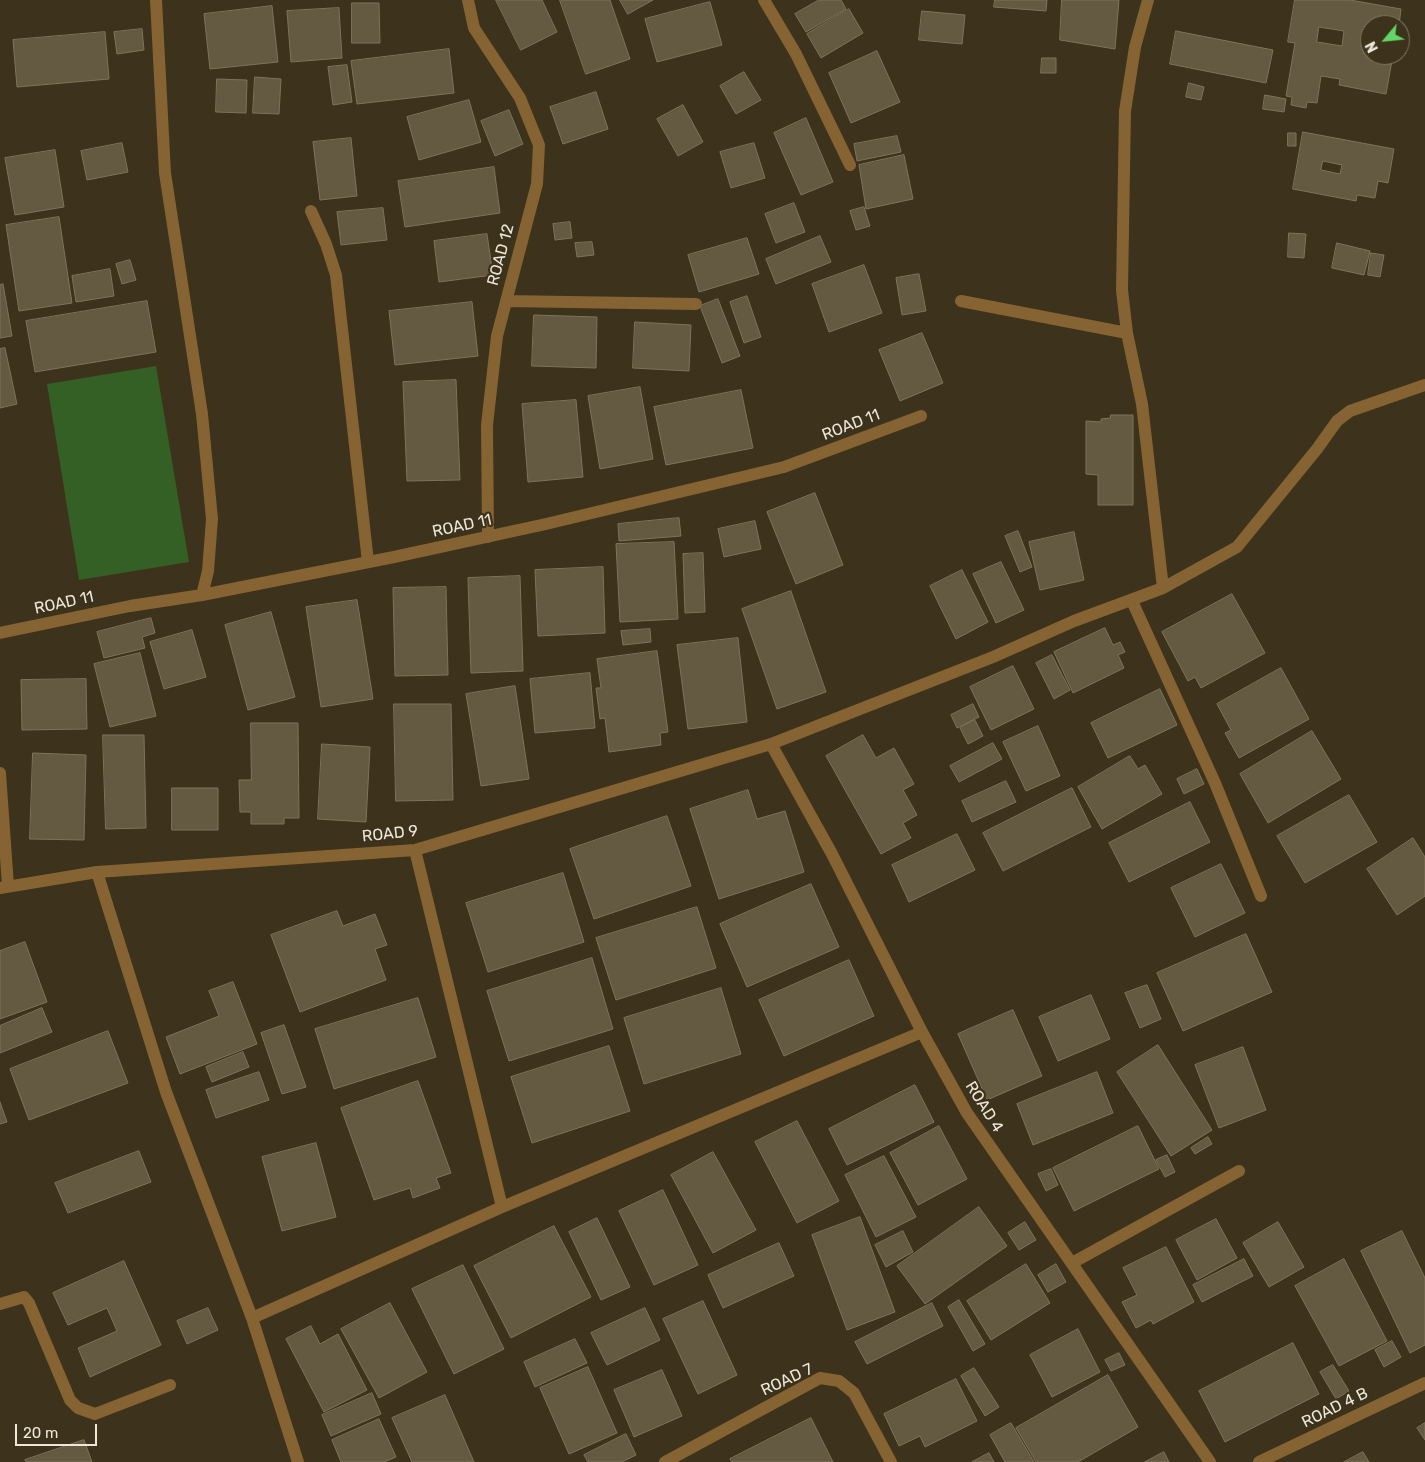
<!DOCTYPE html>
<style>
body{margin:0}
#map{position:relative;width:1425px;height:1462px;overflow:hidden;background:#3d321b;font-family:Rubik,sans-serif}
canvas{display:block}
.north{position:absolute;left:1360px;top:15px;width:50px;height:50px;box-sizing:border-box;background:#3d321b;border:1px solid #837a67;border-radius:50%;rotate:242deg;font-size:14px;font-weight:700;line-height:20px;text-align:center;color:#ede7d9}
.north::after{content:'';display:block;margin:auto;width:18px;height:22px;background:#63d468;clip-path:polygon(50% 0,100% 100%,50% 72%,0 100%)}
.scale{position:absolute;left:15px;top:1424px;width:82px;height:22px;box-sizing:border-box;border:2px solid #ede7d9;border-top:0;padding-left:6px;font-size:15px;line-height:18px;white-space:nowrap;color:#ede7d9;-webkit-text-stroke:4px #3d321b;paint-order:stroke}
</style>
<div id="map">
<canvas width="1425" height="1462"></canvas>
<div class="north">N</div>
<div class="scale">20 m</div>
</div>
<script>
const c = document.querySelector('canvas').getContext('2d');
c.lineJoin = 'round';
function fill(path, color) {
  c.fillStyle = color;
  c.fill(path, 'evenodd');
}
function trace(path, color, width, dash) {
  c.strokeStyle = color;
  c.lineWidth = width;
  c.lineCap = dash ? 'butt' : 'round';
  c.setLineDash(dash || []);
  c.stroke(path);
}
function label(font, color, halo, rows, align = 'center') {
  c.font = font + ' Rubik,sans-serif';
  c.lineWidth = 4.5;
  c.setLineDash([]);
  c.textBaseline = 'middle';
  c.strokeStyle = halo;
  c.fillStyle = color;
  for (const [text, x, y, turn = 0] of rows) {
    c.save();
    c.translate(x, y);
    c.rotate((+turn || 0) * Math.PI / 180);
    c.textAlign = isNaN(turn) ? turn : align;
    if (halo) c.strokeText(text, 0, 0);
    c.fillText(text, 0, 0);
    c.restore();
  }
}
fill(new Path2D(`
 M156 366 189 562 79 580 47 384Z`), '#346025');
const building = new Path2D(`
 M496 0H542L557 32 521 50Z
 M560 0H610L630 59 586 74Z
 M620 0H653L628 14Z
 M819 0H841L846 9 806 32 795 14Z
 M995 0H1047L1046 11 994 7Z
 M1062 0H1119L1115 49 1060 40Z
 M1295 0H1350L1401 9 1399 25H1370V55H1393L1386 94 1339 85 1340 79 1321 76 1317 103 1307 102 1306 108 1291 105 1292 97 1286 96 1295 43 1288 42ZM1319 27 1344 31 1342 46 1317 42Z
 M710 2 722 45 657 62 645 19Z
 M352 3H379L380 43H352Z
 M272 6 278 62 210 69 204 14Z
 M339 8 342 58 291 62 287 11Z
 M849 9 863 33 821 58 807 34Z
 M922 11 965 15 962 44 919 40Z
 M142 29 144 50 117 54 114 32Z
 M1176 31 1273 50 1266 83 1170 64Z
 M105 32 109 79 17 87 13 40Z
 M449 49 454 93 357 104 351 61Z
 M877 51 900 102 851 123 829 73Z
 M1042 58H1056V73H1041Z
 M347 65 352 102 333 105 328 67Z
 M744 72 761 100 736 114 720 86Z
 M255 77 281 79 279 114 253 113Z
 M217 79 247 80 246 113 216 112Z
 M1189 83 1204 87 1201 100 1186 97Z
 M596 92 608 129 563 144 550 107Z
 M1265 95 1286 99 1284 112 1263 109Z
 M469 100 481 142 419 160 407 117Z
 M683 105 703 142 678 156 657 119Z
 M509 110 523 144 495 156 481 121Z
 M806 118 833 182 801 195 774 133Z
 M1303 132 1394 149 1388 183 1378 181 1375 198 1357 195 1356 201 1293 189ZM1323 161 1342 165 1340 174 1321 170Z
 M1288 133H1296V146H1288Z
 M897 136 901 152 857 161 854 144Z
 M351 138 357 196 320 200 313 142Z
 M122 143 128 172 87 180 81 151Z
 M754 143 765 178 731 188 720 152Z
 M55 150 64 207 15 215 5 158Z
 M904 155 913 199 866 209 859 165Z
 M494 167 500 213 405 227 398 181Z
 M794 203 805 232 776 243 765 214Z
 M864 207 870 226 856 230 850 211Z
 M383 208 387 240 341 245 337 212Z
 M59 217 72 303 19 311 6 225Z
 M570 222 572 238 555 240 553 224Z
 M1289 233 1306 234 1304 258 1288 257Z
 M487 234 493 275 439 282 434 241Z
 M820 236 831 262 776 284 766 259Z
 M747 238 759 274 699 292 688 255Z
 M592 242 594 255 577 257 575 243Z
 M1337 243 1370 251 1364 275 1332 268Z
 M1371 253 1384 255 1380 277 1368 275Z
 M130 260 136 280 122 284 116 264Z
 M864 265 882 313 829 332 812 284Z
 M110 269 114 296 76 302 72 276Z
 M919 274 926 311 902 315 896 278Z
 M3 284 12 336 0 338V285Z
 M747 296 761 337 744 343 730 302Z
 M718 299 740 356 722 363 700 306Z
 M147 301 156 352 35 372 26 321Z
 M472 302 478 356 395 365 389 311Z
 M534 315 597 317 596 368 532 366Z
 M635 322 691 325 689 371 633 368Z
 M922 333 943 383 900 401 879 350Z
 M5 348 17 404 0 408V349Z
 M456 380 460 480 407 481 403 382Z
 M640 387 653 459 600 469 588 396Z
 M741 390 753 448 666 465 654 407Z
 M576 400 583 477 528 482 522 404Z
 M1111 415H1133V505H1098V475L1086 474V421L1101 422V419L1110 418Z
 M815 493 843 565 796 584 767 512Z
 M679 518 681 536 619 541 618 524Z
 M755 521 761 549 724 557 718 529Z
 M1018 531 1032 567 1020 572 1005 536Z
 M1074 532 1084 580 1040 590 1029 542Z
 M674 542 678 619 620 622 616 544Z
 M703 553 705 612 685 613 683 554Z
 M1001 562 1024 610 996 623 973 574Z
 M603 567 605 633 538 636 535 570Z
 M962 570 988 622 956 639 930 586Z
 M520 576 523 671 471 673 468 578Z
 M446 587 448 675 395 676 393 588Z
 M791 591 826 692 777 709 742 609Z
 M1232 594 1265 653 1201 688 1195 677 1188 681 1162 632Z
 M357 600 373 699 321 707 306 607Z
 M271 612 295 697 248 710 225 625Z
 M151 618 155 633 142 637 145 648 104 658 97 632Z
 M1105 628 1113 645 1120 642 1125 652 1118 655 1124 668 1073 693 1054 652Z
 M650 629 651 642 623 645 621 631Z
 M192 630 206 677 164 689 150 642Z
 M738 638 747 722 688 729 677 645Z
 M657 651 668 732 660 733 661 745 609 752 605 718 600 719 596 688H601L597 659Z
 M140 653 156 716 110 727 94 664Z
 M1052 655 1070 690 1054 699 1036 663Z
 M1013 666 1034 709 991 730 970 687Z
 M1281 668 1309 719 1239 758 1225 733 1231 730 1217 704Z
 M590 673 595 728 535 733 530 679Z
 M86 679 87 729 22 730 21 680Z
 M515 686 529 779 481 786 466 694Z
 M1160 689 1177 725 1108 758 1091 723Z
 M394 704H451L453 800 396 801Z
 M973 704 979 717 957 728 951 715Z
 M975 720 983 736 968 744 960 728Z
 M251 723H298L299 818H284V824H251V812H240L239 780H251Z
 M1038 726 1060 776 1026 791 1003 742Z
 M1312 731 1341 779 1268 823 1240 774Z
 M103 735H144L146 828 106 829Z
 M863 735 876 758 894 748 914 784 903 790 917 815 903 823 911 838 881 854 826 756Z
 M993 743 1002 759 959 782 950 766Z
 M322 744 370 747 366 822 318 819Z
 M33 753 86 755 84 840 30 839Z
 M1130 756 1138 769 1145 765 1162 794 1102 829 1078 787Z
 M1197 769 1204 784 1184 794 1177 779Z
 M1006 781 1016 802 972 822 962 801Z
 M172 788H218V830H172Z
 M1072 788 1091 827 1003 871 983 833Z
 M748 790 757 819 785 811 804 872 719 899 690 809Z
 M1349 795 1377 842 1305 883 1277 836Z
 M1190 802 1210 842 1129 882 1109 843Z
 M667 816 691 886 594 919 570 849Z
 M957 834 975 870 909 902 892 865Z
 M1413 838 1425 857V896L1397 915 1367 869Z
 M1221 864 1245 913 1195 937 1171 888Z
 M563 873 584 942 488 972 466 903Z
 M811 884 839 947 747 987 720 924Z
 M697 907 716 968 616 1000 596 938Z
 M337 911 343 926 375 914 387 945 375 949 386 980 300 1012 271 935Z
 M1246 934 1272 992 1183 1031 1157 973Z
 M25 942 47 1002 0 1019V951Z
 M592 958 613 1029 509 1061 487 991Z
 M849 960 874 1016 784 1056 759 1000Z
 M233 982 257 1044 180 1074 166 1037 219 1016 209 991Z
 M1147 985 1161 1019 1140 1028 1125 993Z
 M721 988 741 1054 644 1084 624 1018Z
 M1091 995 1110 1039 1058 1061 1039 1017Z
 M418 998 436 1057 334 1089 315 1029Z
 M42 1008 52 1032 0 1053V1026Z
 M1013 1010 1042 1076 987 1100 958 1034Z
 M284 1025 306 1087 282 1094 261 1033Z
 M108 1031 128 1083 29 1120 10 1069Z
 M1158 1045 1212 1130 1171 1156 1117 1072Z
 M609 1046 630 1111 532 1143 511 1077Z
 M1243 1047 1266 1110 1219 1128 1195 1065Z
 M243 1052 249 1067 212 1082 206 1067Z
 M259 1072 269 1100 216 1118 206 1090Z
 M1097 1072 1113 1113 1033 1145 1017 1104Z
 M418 1081 451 1173 436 1178 440 1188 413 1198 410 1188 374 1200 341 1108Z
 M915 1085 934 1122 847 1165 829 1129Z
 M0 1102 7 1122 0 1124Z
 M797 1121 839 1201 797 1223 755 1142Z
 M939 1126 967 1179 918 1205 890 1153Z
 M1138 1126 1159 1169 1074 1211 1053 1168Z
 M1208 1137 1212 1144 1195 1154 1191 1148Z
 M316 1143 336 1217 282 1231 262 1157Z
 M139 1151 151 1182 68 1213 55 1183Z
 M713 1152 756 1230 713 1253 671 1175Z
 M1167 1155 1175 1172 1165 1177 1156 1160Z
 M884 1156 916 1217 876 1237 845 1175Z
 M1051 1169 1058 1185 1046 1191 1038 1174Z
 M663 1190 698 1265 654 1285 619 1211Z
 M979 1207 1007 1246 925 1304 897 1266Z
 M860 1217 895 1312 847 1330 812 1235Z
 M597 1218 630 1287 601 1300 569 1232Z
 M1216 1219 1237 1258 1197 1280 1176 1240Z
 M1025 1222 1036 1240 1019 1250 1008 1233Z
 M1278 1222 1304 1267 1269 1287 1243 1243Z
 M554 1226 591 1297 511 1338 474 1266Z
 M903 1231 913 1252 886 1267 875 1245Z
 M1402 1231 1425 1278V1345L1410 1353 1361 1251Z
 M779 1243 794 1276 723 1308 708 1275Z
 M1166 1247 1194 1302 1153 1324 1151 1320 1136 1328 1122 1302 1137 1295 1123 1268Z
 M1244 1259 1253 1276 1202 1302 1193 1285Z
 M1344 1259 1387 1341 1339 1366 1295 1286Z
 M124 1261 161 1345 90 1377 78 1348 117 1331 107 1308 68 1325 53 1293Z
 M1026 1264 1050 1303 991 1340 967 1301Z
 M1056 1264 1066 1282 1048 1292 1038 1275Z
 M463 1265 504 1349 454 1374 412 1289Z
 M959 1300 985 1344 973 1351 948 1307Z
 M703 1301 737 1375 698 1394 663 1319Z
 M390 1303 427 1372 379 1398 341 1329Z
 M932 1303 943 1326 867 1364 855 1342Z
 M208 1308 218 1330 187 1344 177 1321Z
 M645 1308 660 1340 607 1365 591 1333Z
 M311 1326 320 1344 338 1334 367 1390 324 1412 286 1339Z
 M1078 1329 1100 1372 1052 1397 1030 1355Z
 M575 1339 587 1363 535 1387 524 1362Z
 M1392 1341 1401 1357 1384 1367 1375 1350Z
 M1293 1343 1319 1394 1225 1442 1199 1391Z
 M1119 1353 1125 1365 1111 1371 1105 1360Z
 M1333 1365 1349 1391 1336 1399 1320 1372Z
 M588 1367 617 1433 569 1454 540 1388Z
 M974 1368 999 1407 985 1416 961 1376Z
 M662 1370 682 1416 634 1437 614 1390Z
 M1108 1375 1138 1427 1078 1462H1036L1016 1428Z
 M956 1379 977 1421 925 1447 920 1436 899 1446 884 1414Z
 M372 1393 381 1414 331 1436 322 1415Z
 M445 1395 474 1462H412L392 1418Z
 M811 1418 833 1462H732L730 1459Z
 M379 1419 396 1457 384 1462H341L332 1440Z
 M1011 1423 1034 1462H1005L990 1435Z
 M1425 1423V1440L1417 1428Z
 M626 1434 636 1455 622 1462H588L584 1455Z
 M84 1440 92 1462H26L25 1460Z
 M1164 1452 1169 1462H1145Z
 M1363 1452 1369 1462H1344Z
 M989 1453 994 1462H972Z`);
fill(building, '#645941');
trace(building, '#7f735a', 1);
trace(new Path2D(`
 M156 0 165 173 202 414 212 519 208 571 202 595
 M468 0 474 28 520 98 539 145 537 184 497 336 487 425 488 537
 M764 0 796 54 850 165
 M1148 0 1135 47 1125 111 1122 290 1127 333 1142 404 1163 588
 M311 211 326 244 336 275 368 562
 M506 301 696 304
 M961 301 1127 333
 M1132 601 1215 783 1261 896
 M0 633 130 606 202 595 394 557 546 524 784 467 921 416
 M771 744 832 854 922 1032 967 1113 1210 1462
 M0 773 8 886
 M415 850 502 1207
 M97 872 166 1092 252 1318 298 1462
 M0 888 97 872 415 850 771 744 993 657 1074 621 1163 588 1237 547 1317 449 1337 421 1350 411 1425 385
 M1072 1263 1239 1171
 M0 1304 24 1297 29 1303 70 1400 78 1408 95 1414 170 1385
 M252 1318 502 1207 922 1032
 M665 1462 820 1378 839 1381 854 1393 891 1462
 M1259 1462 1425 1383`), '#856332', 12);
label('16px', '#ede7d9', '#3d321b', [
 ["ROAD 12",501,255,-75],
 ["ROAD 11",851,425,-21],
 ["ROAD 11",462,526,-12],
 ["ROAD 11",64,603,-12],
 ["ROAD 9",390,834,-6],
 ["ROAD 4",984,1107,58],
 ["ROAD 7",787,1380,-25],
 ["ROAD 4 B",1335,1408,-26]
]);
</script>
